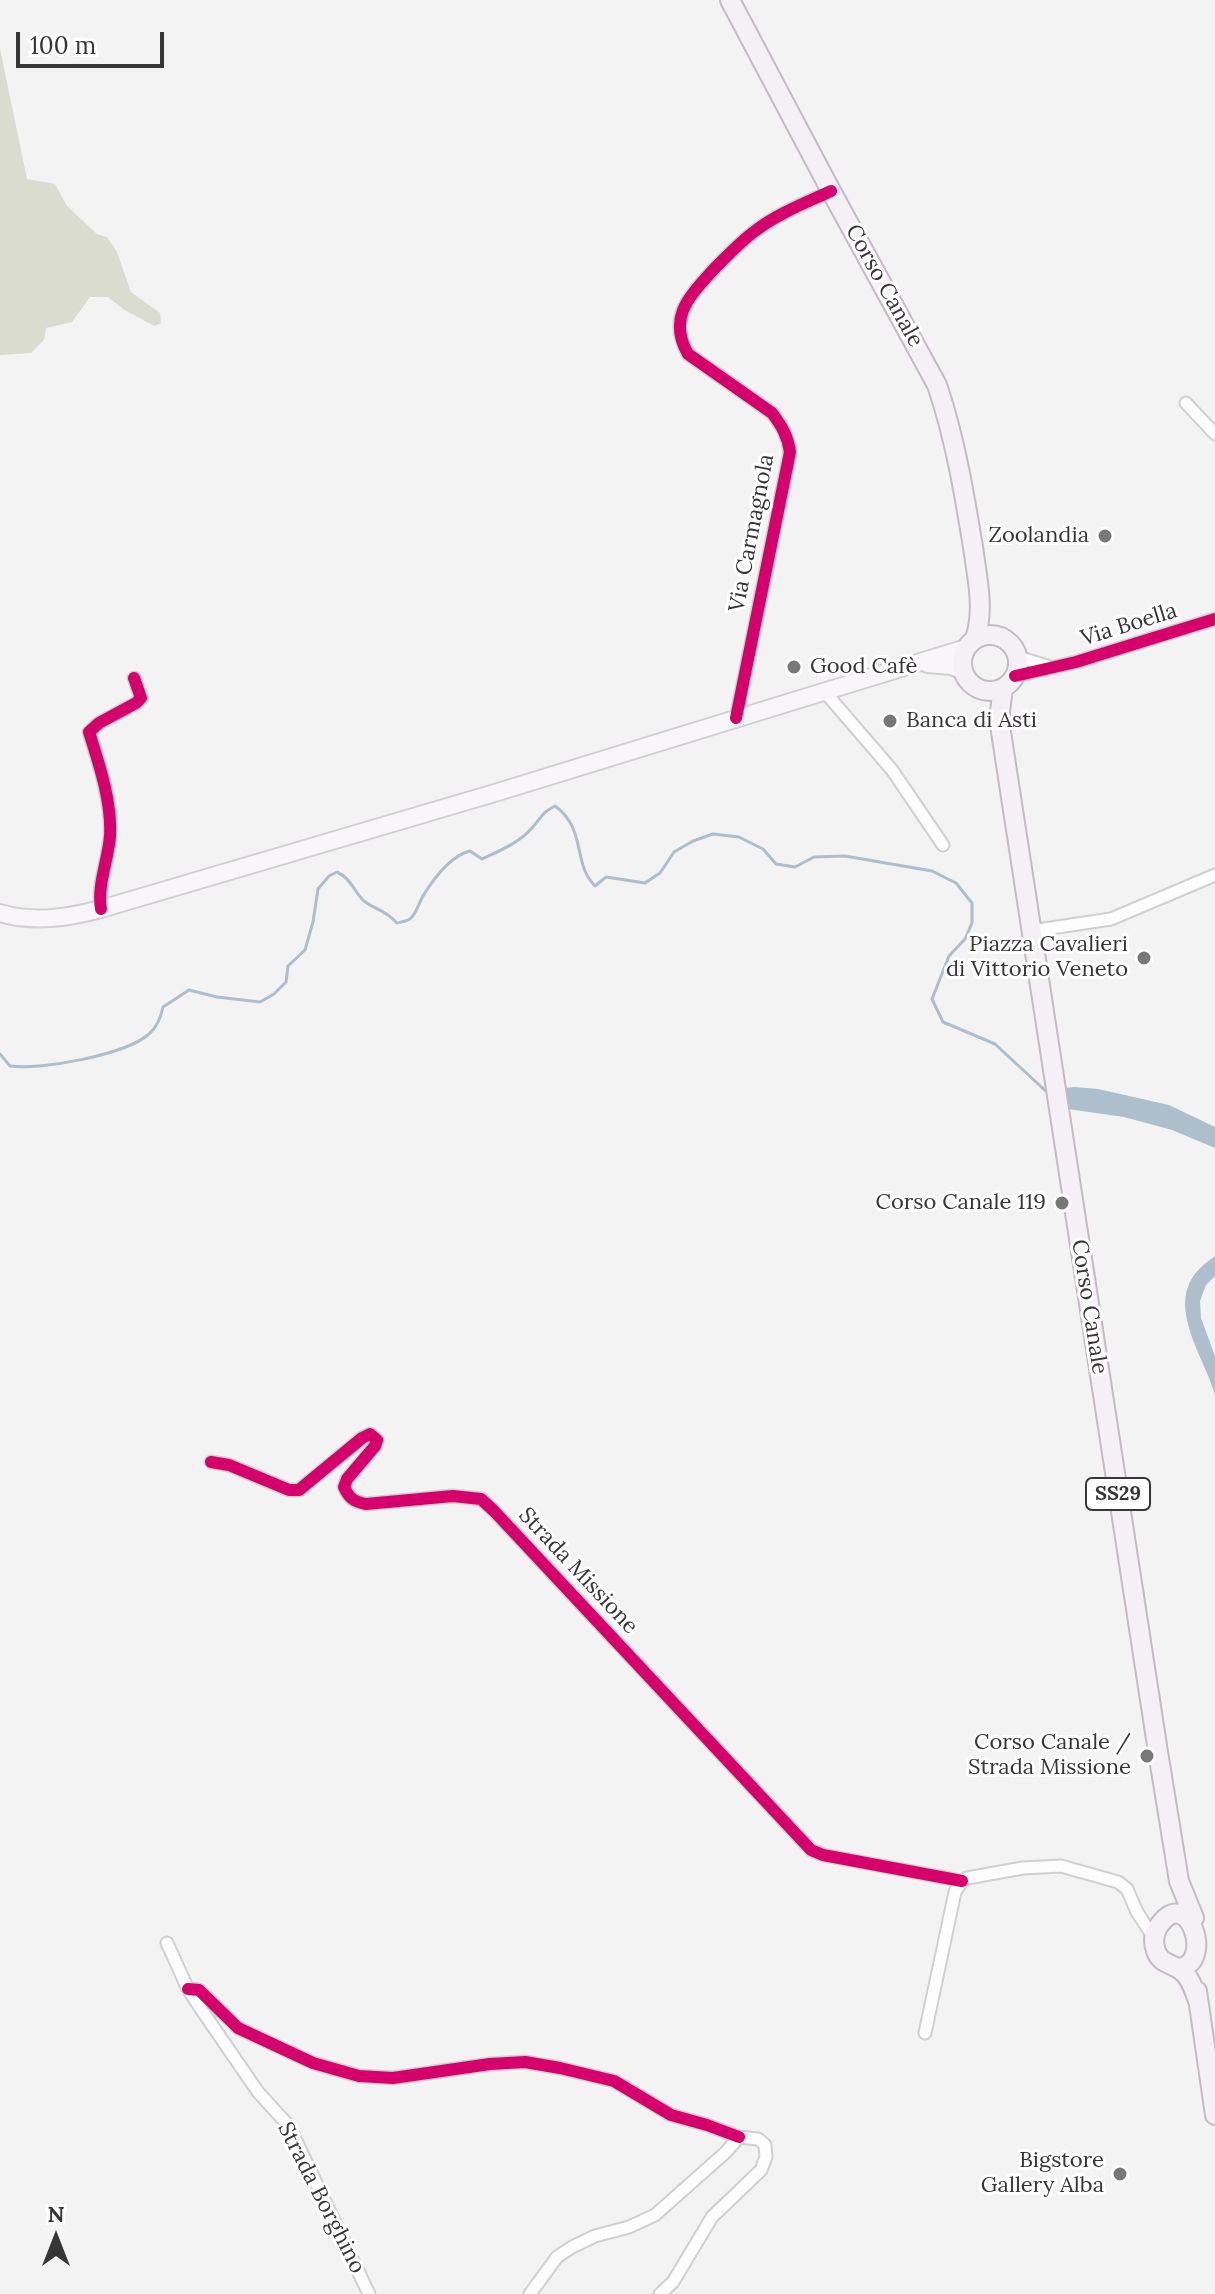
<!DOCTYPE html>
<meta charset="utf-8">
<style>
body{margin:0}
#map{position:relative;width:1215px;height:2294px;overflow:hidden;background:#f3f3f4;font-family:Lora,serif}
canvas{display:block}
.north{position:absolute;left:16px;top:2198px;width:80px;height:80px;-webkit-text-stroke:6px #fff;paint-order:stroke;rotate:0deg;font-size:22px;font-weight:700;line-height:32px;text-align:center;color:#363637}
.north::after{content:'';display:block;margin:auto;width:28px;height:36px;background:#363637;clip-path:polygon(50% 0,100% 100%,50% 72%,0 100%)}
.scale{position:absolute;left:16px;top:32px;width:148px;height:36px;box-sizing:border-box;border:4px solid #363637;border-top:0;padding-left:10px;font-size:24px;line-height:28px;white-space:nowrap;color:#363637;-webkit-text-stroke:6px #fff;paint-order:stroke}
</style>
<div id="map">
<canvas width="1215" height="2294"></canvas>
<div class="north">N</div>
<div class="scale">100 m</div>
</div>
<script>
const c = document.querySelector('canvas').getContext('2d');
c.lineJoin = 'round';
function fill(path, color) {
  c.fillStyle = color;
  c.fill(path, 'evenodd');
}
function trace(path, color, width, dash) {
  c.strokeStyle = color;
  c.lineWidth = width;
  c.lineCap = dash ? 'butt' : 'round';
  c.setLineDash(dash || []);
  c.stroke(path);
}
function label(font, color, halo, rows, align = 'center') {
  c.font = font + ' Lora,serif';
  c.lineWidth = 6;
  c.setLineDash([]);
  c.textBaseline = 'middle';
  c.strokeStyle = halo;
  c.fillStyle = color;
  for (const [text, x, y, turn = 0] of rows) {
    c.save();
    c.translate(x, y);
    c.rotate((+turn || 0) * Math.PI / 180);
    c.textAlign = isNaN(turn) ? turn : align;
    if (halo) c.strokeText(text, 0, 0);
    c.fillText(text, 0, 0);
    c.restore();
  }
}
fill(new Path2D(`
 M0 49 27 179 55 184 67 206 97 234 107 237 117 252 131 292 160 313 161 323 154 326 123 309 108 297H90L72 322 46 328 44 340 31 353 0 355Z`), '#d9dccf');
fill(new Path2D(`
 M1074 1087 1098 1089 1169 1105 1215 1127V1148L1172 1130 1124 1117 1068 1109 1066 1088Z
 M1215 1256V1276L1206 1285 1200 1301 1201 1318 1215 1356V1395C1206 1362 1174 1318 1189 1284 1194 1272 1205 1263 1215 1256Z`), '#adbecc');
trace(new Path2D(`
 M0 1054 10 1066C42 1070 125 1055 149 1034 157 1027 161 1017 163 1007L189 990 217 997 260 1002 274 994 286 982 288 966 305 950 313 922 318 889 329 876 337 872C351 878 354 892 364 901 377 911 384 909 397 923 401 922 407 921 410 919 416 914 419 903 423 896 434 878 450 856 470 851L482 859C499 851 519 843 532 828 542 817 541 813 555 806 587 829 572 863 595 886L606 877 645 883 660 873 674 852 693 841 713 834 739 837 763 849 776 864 795 867 814 857 845 856 932 871 956 883 972 903V923L965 939 949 956 932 999 943 1022 995 1044 1050 1095`), '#adbecc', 3);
const street = new Path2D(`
 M1186 403 1215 434
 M1018 657 1047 666
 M1015 676 1076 662 1215 619
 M824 691 892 770 943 845
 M736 718 790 452C788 436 781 425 772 413L688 354C667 317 690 296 714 269 727 256 740 242 755 231 777 214 805 203 831 191
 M101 909C97 885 108 861 110 836 112 802 99 764 89 732L99 723 136 703 141 698 134 678
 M1031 931 1111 919 1215 875
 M211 1462 229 1465 289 1490H299L362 1438 370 1434 377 1440 375 1446 347 1479 344 1487C349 1498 354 1502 366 1504L453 1496 481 1499 494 1511 811 1850 823 1855 962 1881
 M167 1943 188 1989 201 2009 258 2092 289 2126 369 2294
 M188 1989 199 1990 238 2028 313 2063 359 2076 393 2078 490 2064 525 2062 560 2068 614 2081 671 2115 707 2125 739 2137
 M925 2033 955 1892 962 1881 967 1878 1023 1868 1061 1866 1118 1882 1127 1889 1137 1912 1154 1938
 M530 2294 557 2257 572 2247 595 2236 629 2227 655 2215 726 2152 739 2137 758 2139 765 2145 766 2157 761 2170 712 2217 673 2282 660 2294`);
const secondary = new Path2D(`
 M928 664 951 666 962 670
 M0 913C34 923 67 918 101 909L498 792 966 648`);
const primary = new Path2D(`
 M730 0 831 191 937 385C955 438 964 492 973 547 977 578 985 609 975 639
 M962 663a28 28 0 1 1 56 0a28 28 0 1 1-56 0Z
 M1003 688 1000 711 1001 732 1158 1752 1179 1881 1194 1918
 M1179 1968C1215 1964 1188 1882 1158 1927 1154 1934 1153 1943 1156 1951 1160 1963 1170 1963 1179 1969 1190 1975 1194 1990 1198 2001
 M1197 1991 1215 2115`);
trace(street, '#d0d0d1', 15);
trace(secondary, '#d0d0d1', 20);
trace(primary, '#c4bbc4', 22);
trace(street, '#fdfdfd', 11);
trace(secondary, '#f9f6f9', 16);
trace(primary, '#f5f0f5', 18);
trace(new Path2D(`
 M1015 676 1076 662 1215 619
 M736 718 790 452C788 436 781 425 772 413L688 354C667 317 690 296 714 269 727 256 740 242 755 231 777 214 805 203 831 191
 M101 909C97 885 108 861 110 836 112 802 99 764 89 732L99 723 136 703 141 698 134 678
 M211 1462 229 1465 289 1490H299L362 1438 370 1434 377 1440 375 1446 347 1479 344 1487C349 1498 354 1502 366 1504L453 1496 481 1499 494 1511 811 1850 823 1855 962 1881
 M188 1989 199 1990 238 2028 313 2063 359 2076 393 2078 490 2064 525 2062 560 2068 614 2081 671 2115 707 2125 739 2137`), '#d6006c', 12);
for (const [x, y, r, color] of [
 [1105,536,8,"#787879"],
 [794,667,8,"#787879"],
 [890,721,8,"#787879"],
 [1144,958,8,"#787879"],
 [1062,1203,8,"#787879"],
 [1147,1756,8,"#787879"],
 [1120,2174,8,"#787879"]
]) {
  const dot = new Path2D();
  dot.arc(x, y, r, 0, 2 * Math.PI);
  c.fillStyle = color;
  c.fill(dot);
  trace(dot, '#fff', 3);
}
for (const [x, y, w] of [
 [1118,1494,64]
]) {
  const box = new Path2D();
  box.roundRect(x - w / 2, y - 16, w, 32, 6);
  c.fillStyle = '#fff';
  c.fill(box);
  trace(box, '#363637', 2);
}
label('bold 20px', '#363637', null, [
 ["SS29",1118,1494]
]);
label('22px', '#363637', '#fff', [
 ["Corso Canale",884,286,61],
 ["Via Carmagnola",752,533,-79],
 ["Via Boella",1129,625,-17],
 ["Corso Canale",1089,1307,81],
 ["Strada Missione",578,1571,47],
 ["Strada Borghino",321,2198,63]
]);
label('22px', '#363637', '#fff', [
 ["Zoolandia",1089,536],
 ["Good Cafè",810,667,"left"],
 ["Banca di Asti",906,721,"left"],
 ["Piazza Cavalieri",1128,945],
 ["di Vittorio Veneto",1128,970],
 ["Corso Canale 119",1046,1203],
 ["Corso Canale /",1131,1743],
 ["Strada Missione",1131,1768],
 ["Bigstore",1104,2161],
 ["Gallery Alba",1104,2186]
], 'right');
</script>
